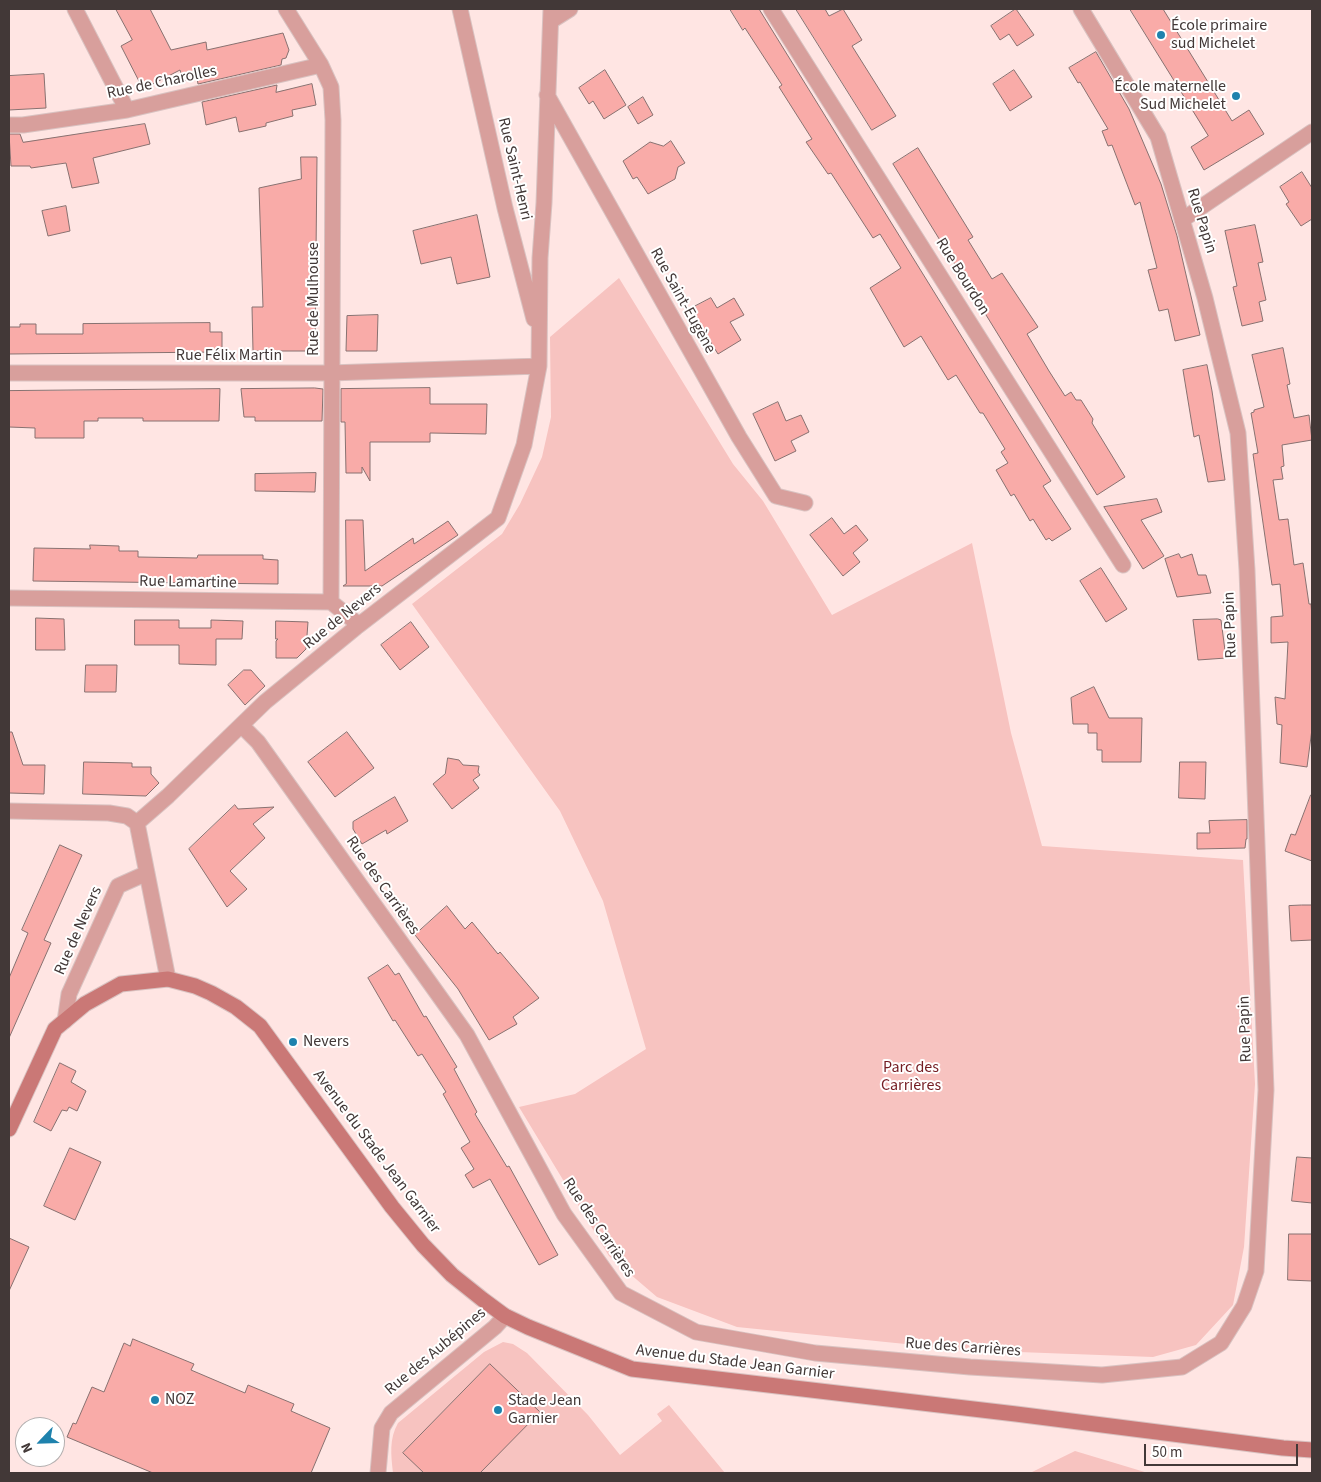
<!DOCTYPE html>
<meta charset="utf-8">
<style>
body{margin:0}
#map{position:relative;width:1321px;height:1482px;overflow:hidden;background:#ffe5e3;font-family:"Source Sans 3",sans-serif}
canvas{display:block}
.frame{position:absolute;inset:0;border:10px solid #423837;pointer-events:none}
.north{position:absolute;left:15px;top:1417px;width:50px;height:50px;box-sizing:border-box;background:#fff;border:1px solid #b3afaf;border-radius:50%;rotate:246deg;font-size:14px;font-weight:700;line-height:20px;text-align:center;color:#423837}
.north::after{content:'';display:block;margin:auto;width:18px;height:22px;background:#1e82ad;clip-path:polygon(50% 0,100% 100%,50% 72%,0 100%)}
.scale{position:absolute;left:1144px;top:1444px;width:154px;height:22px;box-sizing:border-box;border:2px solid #423837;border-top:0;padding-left:6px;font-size:15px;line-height:18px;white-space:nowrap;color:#423837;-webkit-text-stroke:4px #fff;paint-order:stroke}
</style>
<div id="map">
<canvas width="1321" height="1482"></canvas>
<div class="frame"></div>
<div class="north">N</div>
<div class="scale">50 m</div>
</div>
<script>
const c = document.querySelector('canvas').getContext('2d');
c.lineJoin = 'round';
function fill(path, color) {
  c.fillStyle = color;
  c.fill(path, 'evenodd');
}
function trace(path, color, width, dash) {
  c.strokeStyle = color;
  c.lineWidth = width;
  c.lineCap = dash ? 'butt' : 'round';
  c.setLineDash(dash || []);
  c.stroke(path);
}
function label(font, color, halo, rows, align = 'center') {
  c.font = font + ' "Source Sans 3",sans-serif';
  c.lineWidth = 4;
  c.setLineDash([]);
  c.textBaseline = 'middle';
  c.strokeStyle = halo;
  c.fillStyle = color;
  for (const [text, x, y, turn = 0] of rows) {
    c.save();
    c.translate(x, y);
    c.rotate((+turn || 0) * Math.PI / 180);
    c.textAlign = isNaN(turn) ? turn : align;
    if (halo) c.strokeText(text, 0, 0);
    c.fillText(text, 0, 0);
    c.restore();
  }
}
fill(new Path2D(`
 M619 278 733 464 763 501 832 615 972 543 1011 733 1042 846 1243 860 1255 1084 1244 1247 1233 1305 1196 1345 1153 1357 965 1350 737 1327 657 1297 609 1256 519 1107 575 1094 646 1049 603 901 560 811 412 604 502 534 520 504 542 457 551 417 550 337Z
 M503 1342 513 1344 527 1353 588 1415 620 1455 662 1421 657 1414 669 1405 725 1473H393C391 1455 389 1439 398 1423L484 1352Z
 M1075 1451 1148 1473H1030Z`), '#f7c3c0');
const building = new Path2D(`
 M116 9H150L171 50 206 42 207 50 283 33 289 50 286 58 282 59 281 65 198 84 197 78 183 81 180 70 143 89 121 46 132 40Z
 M730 9H759L1051 481 1043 486 1071 529 1052 541 1049 538 1046 540 1033 519 1030 521 1014 494 1011 496 996 470 1008 463 1001 452 1005 449 983 413H980L956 375 948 380 921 336 904 347 870 288 901 268 880 234 873 238 831 173 828 174 806 142 812 139 779 87 782 85 745 28 743 30Z
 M796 9H825L829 16 843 9 862 40 852 46 896 116 872 130Z
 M1016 9 1034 35 1017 46 1009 34 1000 40 991 26Z
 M1130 9H1163L1232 121 1249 110 1264 134 1204 170 1191 147 1208 136Z
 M1096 52 1129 109 1161 184 1177 236 1200 335 1175 341 1168 309 1159 311 1148 270 1157 268 1140 202 1135 205 1112 145 1108 146 1102 131 1108 129 1080 82 1078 83 1069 68Z
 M605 70 626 105 604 119 593 101 589 104 579 88Z
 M1014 70 1032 97 1010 111 993 84Z
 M44 74 46 108 9 110V76Z
 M312 84 316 105 292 110 293 116 266 123V126L239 132 236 117 206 125 202 102 277 85 276 92Z
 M643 97 653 115 638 124 628 107Z
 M145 124 150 144 93 158 99 183 72 188 66 163 31 168 30 166H11L9 134H20L23 142Z
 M671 141 685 163 678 167 675 179 648 194 637 177 633 179 623 161 650 142 663 146Z
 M918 148 973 237 968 240 992 279 1002 273 1038 327 1027 334 1049 371 1065 396 1071 392 1076 400H1081L1093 419 1092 423 1125 477 1097 495 893 164Z
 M301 157H317L315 351H253L252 307H263L259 188 301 179Z
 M1302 172 1312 188V219L1301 226 1286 204 1289 202 1280 187Z
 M66 206 70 231 48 236 42 211Z
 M477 215 490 277 457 284 451 257 421 264 413 231Z
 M1255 225 1263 262 1258 263 1266 300 1259 302 1263 321 1242 326 1233 287 1237 286 1225 231Z
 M711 298 717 308 734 298 744 315 730 322 741 340 718 354 690 309Z
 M378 315 377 351H346L347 316Z
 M210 323V332H222V352L9 354V327H20V324H36V334H83V324Z
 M1283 348 1290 384 1287 385 1294 418 1309 415 1312 440 1282 445 1284 466 1281 467 1283 479 1273 480 1279 520 1288 519 1294 565 1303 563 1309 604H1311L1312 616V729L1307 767 1280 763 1282 725 1277 724 1275 697 1285 699 1288 642 1271 643V617L1283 616 1280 584 1272 585 1253 454 1258 453 1251 413 1254 412V410L1264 407 1252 355Z
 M1207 365 1212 391 1225 480 1208 482 1199 435 1194 437 1183 370Z
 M315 388 323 389 322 421H255V417H244L241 389Z
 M430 388V404H487L486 434 430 433V442H370V481L362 467V473H346L345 422H341V389Z
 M220 389 219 421H143V418H98V421H84V438H35V428L9 427V391Z
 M778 402 786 421 801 415 809 432 791 441 796 451 775 461 753 414Z
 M316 473 315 492 255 491V474Z
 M1157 499 1162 512 1141 520 1164 556 1143 569 1104 507Z
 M832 518 844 534 856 525 868 540 853 553 860 562 843 576 810 535Z
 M346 520H363L365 571 413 538 414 544 448 521 458 535 382 586H343L346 584Z
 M90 545 119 546V551H138V557L197 558 198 555H263V559L278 560V584L33 581 34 548 90 549Z
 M1179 554 1181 558 1192 554 1198 575H1206L1211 593 1177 597 1165 559Z
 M1101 568 1127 609 1106 622 1080 581Z
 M36 618 64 619 65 650H36Z
 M1218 619 1221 620 1226 658 1198 660 1193 620Z
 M135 620H179V628H211V620L243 621 242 639H216V665L179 664V645H135Z
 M276 621 308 622 306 649 297 658H276V641L278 639H276Z
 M411 622 429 647 400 670 381 645Z
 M86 665H117L116 692H85Z
 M244 670H251L265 686 245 705 228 685Z
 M1094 687 1109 718H1142L1141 762H1102V750H1097V733H1088V724H1073L1071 698Z
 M9 732H12L23 765H45L44 794 9 793Z
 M347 732 374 768 335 797 308 762Z
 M448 758 459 760 463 765 479 766 478 772 480 775 473 780 479 788 452 809 433 784 445 774Z
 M84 762 132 763V767H151V774L159 783 146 796 83 794Z
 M1180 762H1206L1205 799 1179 798Z
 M1311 795H1312V861L1285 851 1291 834 1295 835Z
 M395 797 408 821 387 834 386 830 362 844 353 829V822Z
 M235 805 238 809 274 807 253 824 265 838 230 871 247 889 227 907 189 849Z
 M1247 820V839H1246L1245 848 1197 849V833H1210L1209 821Z
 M60 845 82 855 44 940 51 943 9 1038V978L28 933 22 930Z
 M1302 905H1312V940L1291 941 1289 906Z
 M447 906 465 929 472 922 498 954 500 952 539 998 513 1017 517 1024 489 1040 458 989 415 935Z
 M388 965 395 975 399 973 424 1017 426 1016 457 1067 454 1069 477 1112 475 1114 507 1167 509 1166 558 1255 539 1265 490 1179 473 1188 465 1175 474 1169 461 1148 470 1142 443 1094 446 1092 422 1054 418 1056 395 1020 393 1021 368 978Z
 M60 1063 76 1071 71 1082 86 1091 77 1111 69 1107 67 1111 62 1110 51 1131 34 1122Z
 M70 1148 101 1162 75 1220 44 1206Z
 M1297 1157 1312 1158V1203L1292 1201Z
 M1289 1234H1312V1281L1288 1280Z
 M9 1238 29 1247 9 1291Z
 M133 1339 194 1364 191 1370 245 1393 248 1385 294 1404 291 1411 330 1428 311 1473H153L67 1437 73 1423 76 1424 92 1387 104 1392 124 1343 130 1346Z
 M490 1364 540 1412 480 1473H424L403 1453Z`);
fill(building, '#f9aba8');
trace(building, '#887170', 1);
const street = new Path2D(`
 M75 9 127 110
 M286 9 321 65 331 87 333 120 331 602
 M460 9 505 208 534 319
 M771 9 1123 565
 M551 21 570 9
 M547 95 739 437 776 496 805 503
 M9 125H23L127 110 321 65
 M1182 220 1312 132
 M9 373H330L539 366
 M9 598 331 602 359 625
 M242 726 258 742 467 1035 564 1214 621 1293 696 1332 815 1353 970 1367 1102 1375 1182 1367 1221 1343 1244 1306 1256 1271 1266 1090 1247 570 1238 433 1205 298 1158 137 1081 9
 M9 811 109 813 127 816 137 823
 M137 823 168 796 265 702 359 625 498 518 524 445 539 366 540 258 544 203 551 9
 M137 823 168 979
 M65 1021 69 994 118 886 147 873
 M378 1473 382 1428 391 1413 495 1327 505 1316`);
const secondary = new Path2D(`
 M9 1129 55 1029 85 1004 121 984 168 979 195 986 211 993 236 1007 260 1026 392 1207 423 1245 452 1275 482 1299 505 1316 528 1327 632 1369 1016 1414 1283 1448 1312 1450`);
trace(street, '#d9c2c1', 17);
trace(secondary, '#d9c2c1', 17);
trace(street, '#d89f9c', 15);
trace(secondary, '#ca7876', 15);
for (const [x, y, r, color] of [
 [1161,35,5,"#1e82ad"],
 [1236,96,5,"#1e82ad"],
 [293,1042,5,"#1e82ad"],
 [155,1400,5,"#1e82ad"],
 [498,1410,5,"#1e82ad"]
]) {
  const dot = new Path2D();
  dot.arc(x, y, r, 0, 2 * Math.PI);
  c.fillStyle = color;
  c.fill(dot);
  trace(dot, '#fff', 2);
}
label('16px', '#423837', '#fff', [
 ["École primaire",1171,26],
 ["sud Michelet",1171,44],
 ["École maternelle",1226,87,"right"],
 ["Sud Michelet",1226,105,"right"],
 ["Nevers",303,1042],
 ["NOZ",165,1400],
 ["Stade Jean",508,1401],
 ["Garnier",508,1419]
], 'left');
label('16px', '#423837', '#fff', [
 ["Rue de Charolles",162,83,-12],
 ["Rue Saint-Henri",514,169,77],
 ["Rue Papin",1201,221,73],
 ["Rue Bourdon",962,277,58],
 ["Rue de Mulhouse",314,299,-90],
 ["Rue Saint-Eugène",682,301,61],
 ["Rue Félix Martin",229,356],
 ["Rue Lamartine",188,583,1],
 ["Rue de Nevers",343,617,-39],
 ["Rue Papin",1231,625,-92],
 ["Rue des Carrières",382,886,55],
 ["Rue de Nevers",79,931,-66],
 ["Rue Papin",1246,1029,-92],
 ["Avenue du Stade Jean Garnier",376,1152,53],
 ["Rue des Carrières",598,1228,56],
 ["Rue des Carrières",963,1348,4],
 ["Rue des Aubépines",436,1352,-40],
 ["Avenue du Stade Jean Garnier",735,1363,7]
]);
label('16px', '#741c22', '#fff', [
 ["Parc des",911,1068],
 ["Carrières",911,1086]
]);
</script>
